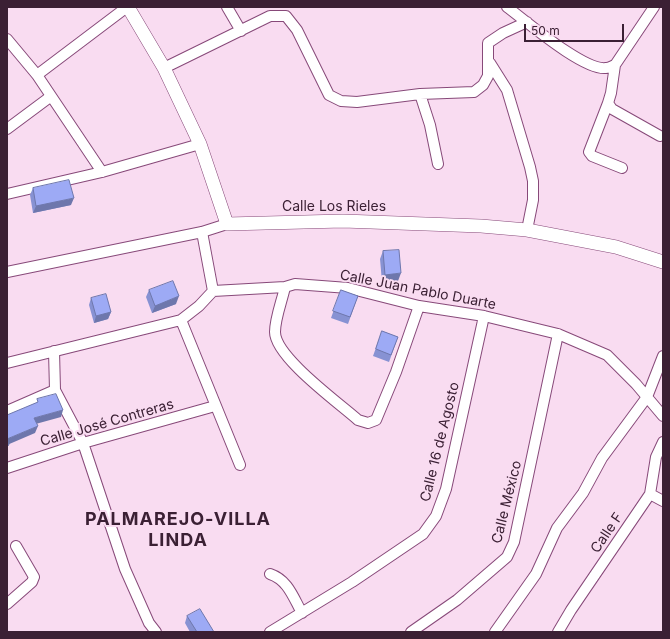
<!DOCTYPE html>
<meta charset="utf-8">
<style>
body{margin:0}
#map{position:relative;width:670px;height:639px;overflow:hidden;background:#f9dcf1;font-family:Inter,sans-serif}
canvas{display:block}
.frame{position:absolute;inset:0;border:8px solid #3b2034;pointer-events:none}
.scale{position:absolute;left:524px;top:24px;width:100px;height:18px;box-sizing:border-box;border:2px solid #3b2034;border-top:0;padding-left:5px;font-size:12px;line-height:14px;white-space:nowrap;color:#3b2034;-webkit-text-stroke:3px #f9dcf1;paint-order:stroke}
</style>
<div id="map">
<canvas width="670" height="639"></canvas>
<div class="frame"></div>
<div class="scale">50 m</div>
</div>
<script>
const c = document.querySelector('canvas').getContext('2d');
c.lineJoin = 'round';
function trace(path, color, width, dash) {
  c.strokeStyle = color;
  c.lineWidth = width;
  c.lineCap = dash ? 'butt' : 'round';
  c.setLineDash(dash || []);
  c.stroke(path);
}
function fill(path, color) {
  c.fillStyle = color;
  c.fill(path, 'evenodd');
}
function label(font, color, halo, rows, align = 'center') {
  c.font = font + ' Inter,sans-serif';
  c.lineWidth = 4;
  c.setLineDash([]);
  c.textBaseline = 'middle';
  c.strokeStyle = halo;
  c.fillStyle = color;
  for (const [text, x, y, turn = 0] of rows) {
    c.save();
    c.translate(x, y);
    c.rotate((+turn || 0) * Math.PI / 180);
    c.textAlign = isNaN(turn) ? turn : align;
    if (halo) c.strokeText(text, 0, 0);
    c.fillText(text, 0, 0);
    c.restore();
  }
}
const minor = new Path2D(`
 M227 7 241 31
 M507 7C526 21 584 71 606 68 609 68 612 66 615 65
 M654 7 615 65 611 93 608 103 612 109 660 136
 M7 39 37 75 102 172
 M490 63 507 90 530 167 533 181V200L527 230
 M164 68 270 16H286L297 30 329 95 341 101 357 102 420 94 474 92 483 85 488 76V43L503 33 527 22
 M37 75 127 7
 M420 94 430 125 438 164
 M608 103 589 152 592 156 622 168
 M7 129 50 97
 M7 194 102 172 200 144
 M202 232 213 291
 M7 272 202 232 227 224
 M285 287C282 301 275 318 275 332 275 357 339 403 358 420L368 423 376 420 396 372 419 306
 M181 320 240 465
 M54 351 55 390 83 443 125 569 149 623 156 632
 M7 363 181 320 199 306 213 291 285 287 295 284 348 288 419 306 484 316 558 334 607 355 636 384 663 416
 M7 411 55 390
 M7 468 83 443 215 406
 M650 494 663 501
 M270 574C288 580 293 597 302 613
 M7 604 32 582 34 577 16 546
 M270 632 352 582 423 534 436 516 446 489 484 316
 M411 632 457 600 507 557 514 542 558 334
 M495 632 536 574 557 528 583 493 602 458 647 397 663 356
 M558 632 571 610 650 494 656 457 663 442`);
const tertiary = new Path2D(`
 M128 7 164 68 200 144 227 224 343 221 481 226 527 230 616 247 663 262`);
trace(minor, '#874979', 12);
trace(tertiary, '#874979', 14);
trace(minor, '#fff', 10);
trace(tertiary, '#fff', 13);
fill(new Path2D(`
 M33 188 71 205 33 213 30 195Z
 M383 251 398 281 382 282 380 259Z
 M149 290 176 304 152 313 146 297Z
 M341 290 358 296 348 324 331 318Z
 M91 298 111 312 108 319 94 323 89 305Z
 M382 331 398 337 389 362 373 356Z
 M187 616 214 632H190L185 623Z`), '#8792d3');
fill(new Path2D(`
 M74 198 71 205 33 213 36 206Z
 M401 273 398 281 382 282 385 275Z
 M179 296 176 304 152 313 155 306Z
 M111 312 108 319 94 323 96 316Z
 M63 410 61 417 32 425 34 418Z
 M38 426 35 433 7 445V439Z`), '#6e77ac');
const building = new Path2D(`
 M69 180 74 198 36 206 33 188Z
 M399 250 401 273 385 275 383 251Z
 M173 281 179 296 155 306 149 290Z
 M341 290 358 296 350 317 333 311Z
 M106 294 111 312 96 316 91 298Z
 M382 331 398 337 391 355 376 349Z
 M56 394 63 410 34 418 38 426 7 439V415L38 402 37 399Z
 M7 440 9 445 7 446Z
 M200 609 214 632H197L187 616Z`);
fill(building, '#9daaf5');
trace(building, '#6e77ac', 1);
label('14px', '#3b2034', '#f9dcf1', [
 ["Calle Los Rieles",334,207],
 ["Calle Juan Pablo Duarte",418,290,11],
 ["Calle José Contreras",107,423,-16],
 ["Calle 16 de Agosto",440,442,-76],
 ["Calle México",507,502,-76],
 ["Calle F",607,533,-56]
]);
c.letterSpacing = '1px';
label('bold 18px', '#3b2034', '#f9dcf1', [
 ["PALMAREJO-VILLA",178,520],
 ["LINDA",178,541]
]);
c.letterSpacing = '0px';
</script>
